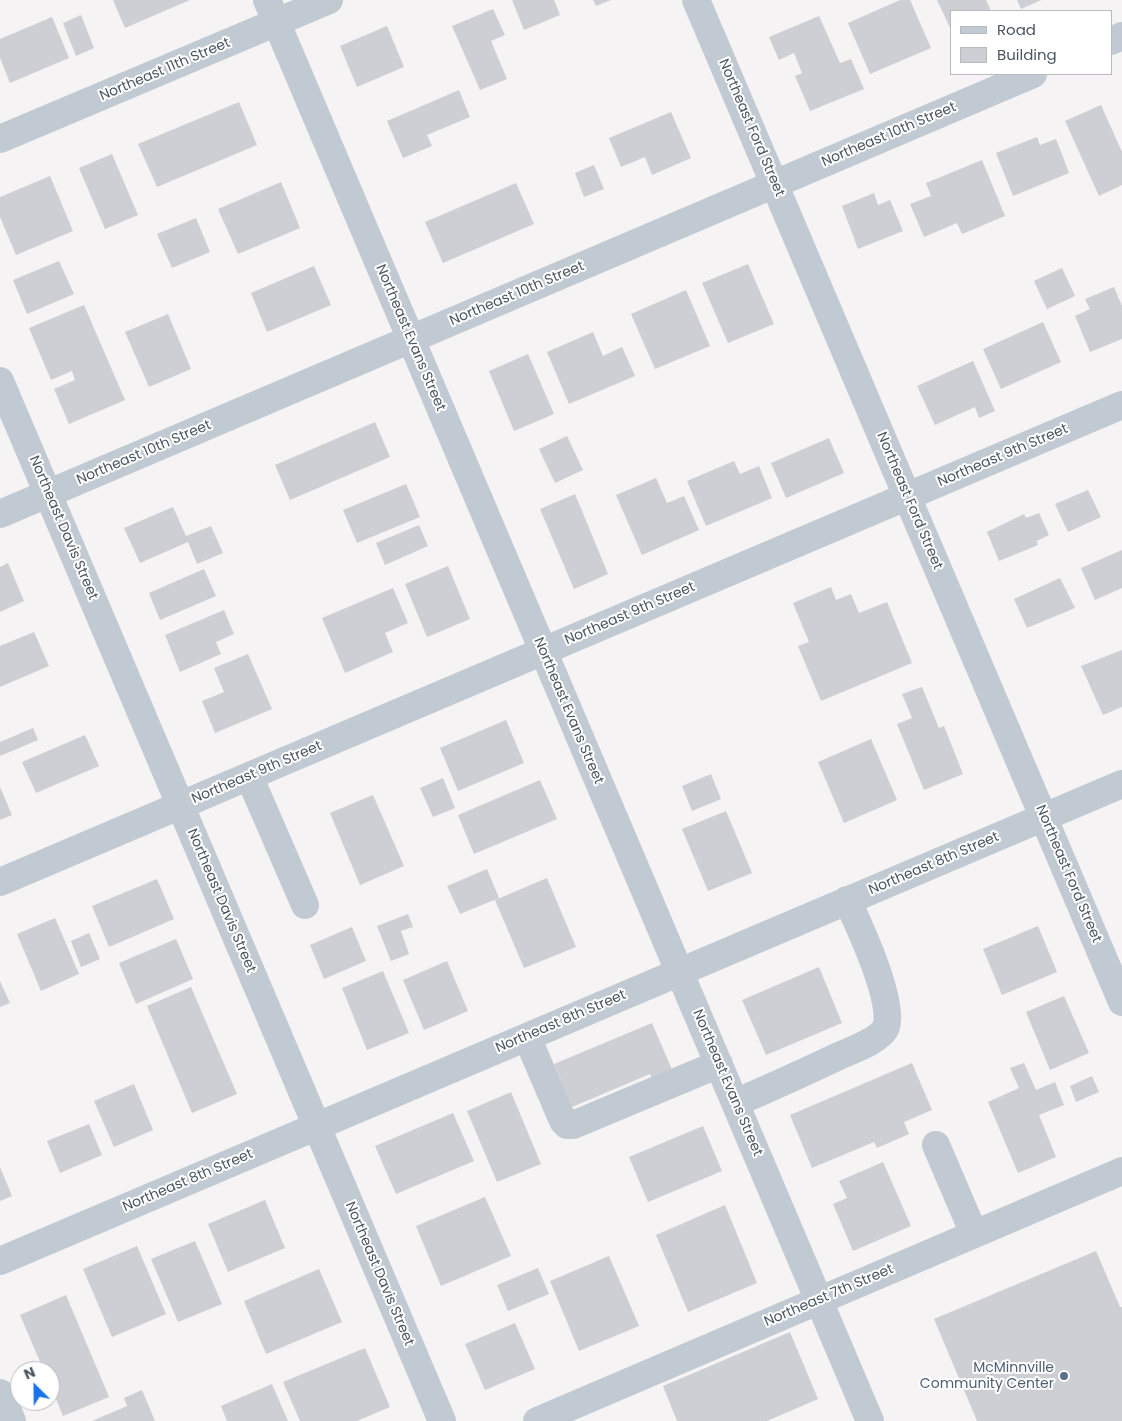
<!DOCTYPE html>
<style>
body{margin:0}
#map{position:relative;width:1122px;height:1421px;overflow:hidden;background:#f5f3f3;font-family:Poppins,sans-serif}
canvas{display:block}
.legend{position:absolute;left:950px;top:10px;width:162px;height:65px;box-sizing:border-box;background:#fff;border:1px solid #b7bbc0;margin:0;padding:6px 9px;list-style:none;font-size:15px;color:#4a5661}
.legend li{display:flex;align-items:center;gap:10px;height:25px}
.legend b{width:25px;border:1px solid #b7bbc0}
.north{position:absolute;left:10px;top:1361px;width:50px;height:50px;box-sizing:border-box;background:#fff;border:1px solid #b7bbc0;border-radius:50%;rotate:337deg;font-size:14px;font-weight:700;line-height:20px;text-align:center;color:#4a5661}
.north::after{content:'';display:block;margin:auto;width:18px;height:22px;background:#1a73e8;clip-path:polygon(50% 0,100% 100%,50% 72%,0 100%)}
</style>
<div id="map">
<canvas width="1122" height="1421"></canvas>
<ul class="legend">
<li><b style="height:6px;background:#c1cad2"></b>Road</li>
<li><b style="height:14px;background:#cdcfd5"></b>Building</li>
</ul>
<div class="north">N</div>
</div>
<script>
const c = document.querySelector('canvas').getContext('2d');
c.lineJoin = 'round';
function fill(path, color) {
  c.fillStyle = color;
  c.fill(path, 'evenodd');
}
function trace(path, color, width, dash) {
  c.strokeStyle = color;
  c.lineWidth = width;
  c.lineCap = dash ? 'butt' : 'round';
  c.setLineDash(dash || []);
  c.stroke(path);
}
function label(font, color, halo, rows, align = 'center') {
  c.font = font + ' Poppins,sans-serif';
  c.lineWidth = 4;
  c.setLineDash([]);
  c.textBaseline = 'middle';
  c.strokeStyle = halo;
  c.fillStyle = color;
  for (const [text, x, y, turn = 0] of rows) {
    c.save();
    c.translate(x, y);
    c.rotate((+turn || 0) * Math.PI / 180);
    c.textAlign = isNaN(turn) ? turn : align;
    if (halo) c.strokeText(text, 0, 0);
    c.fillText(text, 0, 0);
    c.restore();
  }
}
fill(new Path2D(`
 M113 0H190L125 28Z
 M512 0H554L560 15 524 30Z
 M593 0H611L596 6Z
 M900 0H910L931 48 870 74 848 23Z
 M937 0H986L991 11H951V30Z
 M1017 0H1041L1021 9Z
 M493 9 505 35 491 41 507 79 480 90 452 26Z
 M81 15 94 48 76 56 63 23Z
 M819 16 840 63 851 59 864 89 810 111 795 76 802 73 794 53 779 60 769 37Z
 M52 17 69 58 10 83 0 58V39Z
 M387 26 404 67 357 87 340 46Z
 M459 90 470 117 427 135 432 146 403 158 387 121Z
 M239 102 257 145 157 187 138 144Z
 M1101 105 1122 152V185L1099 196 1065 121Z
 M671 112 691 158 652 175 645 157 621 167 609 138Z
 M1037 137 1040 145 1056 139 1069 173 1013 196 996 153Z
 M112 154 138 215 105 229 79 168Z
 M982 160 1005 216 962 234 957 223 924 237 910 204 931 196 926 183Z
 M594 165 604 189 584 197 575 173Z
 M50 176 73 231 16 255 0 217V197Z
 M281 182 300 228 238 254 218 209Z
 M516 183 534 224 443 263 425 222Z
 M874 193 878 205 890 200 903 231 858 249 842 206Z
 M196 218 210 252 172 268 157 234Z
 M59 261 74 294 27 314 13 280Z
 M748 264 774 324 728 343 702 283Z
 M314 266 331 305 267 332 251 293Z
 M1062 268 1075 296 1047 309 1034 281Z
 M1114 287 1122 306V339L1090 352 1075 316 1090 309 1085 299Z
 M686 290 710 346 655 369 631 314Z
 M84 305 125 400 69 424 54 389 75 380 72 371 51 380 29 328Z
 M168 314 191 369 149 387 125 332Z
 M1043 322 1061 362 1001 389 983 349Z
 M593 332 603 356 622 347 635 376 569 404 547 352Z
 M528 354 554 414 514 431 489 371Z
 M973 361 995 411 979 418 975 407 935 425 917 386Z
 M375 422 390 457 290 500 275 465Z
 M567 436 583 470 555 483 539 449Z
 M829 438 844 473 786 498 771 463Z
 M734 461 740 474 759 466 772 498 706 526 687 481Z
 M656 478 667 503 684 496 699 530 642 555 616 495Z
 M406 484 420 517 357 543 343 510Z
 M1088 490 1101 517 1068 532 1055 504Z
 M575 494 608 574 574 589 540 509Z
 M173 507 186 536 211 526 223 553 197 564 188 542 140 563 124 528Z
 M1039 513 1049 535 1037 541 1038 545 999 561 987 532 1024 514 1026 518Z
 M419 525 428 546 385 565 376 543Z
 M1122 550V588L1095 600 1081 568Z
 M8 563 24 601 0 612V567Z
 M448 566 470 619 427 637 405 584Z
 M204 569 216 596 160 620 149 593Z
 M1060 578 1075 608 1027 628 1014 599Z
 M831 587 836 600 851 594 859 613 887 602 912 663 821 701 798 646 809 642 793 603Z
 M393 588 408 623 385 633 393 652 345 673 322 618Z
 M224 610 234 634 216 642 221 654 180 672 165 635Z
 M34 632 49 666 0 687V646Z
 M1122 650V707L1103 715 1081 666Z
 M248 654 272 709 215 733 202 701 224 692 214 668Z
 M922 687 939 728 944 726 963 774 924 790 897 724 912 718 902 694Z
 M506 720 524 763 458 791 440 748Z
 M33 728 38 740 0 756V742Z
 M85 735 99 766 36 793 22 762Z
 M871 739 897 800 844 823 818 762Z
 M711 774 721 799 692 811 682 786Z
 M443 778 455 808 433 817 420 788Z
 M540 780 557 819 474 854 458 815Z
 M0 787 12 815 0 820Z
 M373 795 404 866 360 885 330 813Z
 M726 811 752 873 708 891 682 829Z
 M487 869 499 898 460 914 447 886Z
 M547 878 576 947 524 968 495 900Z
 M157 879 174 919 109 947 92 906Z
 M408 914 413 927 401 931 409 954 391 961 377 926Z
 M55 918 79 974 41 991 17 934Z
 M1038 926 1057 972 1002 995 983 949Z
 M352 927 366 961 324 979 310 945Z
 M89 933 100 959 81 967 71 941Z
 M176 939 193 979 136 1004 119 963Z
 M447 961 468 1011 424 1030 403 980Z
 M819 967 842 1023 766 1055 742 1000Z
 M383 971 409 1033 367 1050 342 988Z
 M0 981 10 1003 0 1007Z
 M191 987 237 1094 192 1113 147 1006Z
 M1064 996 1089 1053 1050 1070 1026 1012Z
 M652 1023 673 1072 653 1081 650 1074 572 1107 554 1064Z
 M912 1063 932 1110 904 1122 909 1134 877 1148 874 1142 812 1168 790 1115Z
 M1024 1063 1036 1090 1055 1082 1064 1105 1039 1115 1056 1157 1018 1173 988 1102 1019 1088 1010 1068Z
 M1092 1076 1099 1092 1076 1102 1070 1086Z
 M134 1084 153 1130 114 1147 94 1101Z
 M511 1092 541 1164 497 1182 467 1111Z
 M453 1113 474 1161 396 1194 375 1146Z
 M89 1124 102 1155 60 1173 47 1141Z
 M703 1126 722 1171 648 1202 629 1157Z
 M883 1162 911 1226 853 1251 833 1204 847 1198 839 1181Z
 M0 1167 12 1196 0 1201Z
 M485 1197 511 1256 441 1286 416 1226Z
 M265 1200 285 1248 228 1272 208 1224Z
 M725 1205 757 1283 688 1312 656 1235Z
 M195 1241 222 1304 178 1322 151 1259Z
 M137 1246 166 1314 112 1337 83 1269Z
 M1096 1251 1120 1307H1122V1421H977L934 1319Z
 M609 1256 639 1326 579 1351 550 1281Z
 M538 1268 549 1294 508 1311 497 1285Z
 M319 1269 342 1322 266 1354 244 1301Z
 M66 1295 109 1397 63 1416 50 1384V1371H44L20 1315Z
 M515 1323 535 1369 485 1390 465 1344Z
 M790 1332 818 1399 767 1421H677L663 1386Z
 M365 1348 390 1407 357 1421H300L283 1382Z
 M272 1384 288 1421H227L221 1406Z
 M142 1390 155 1421H92L127 1406 124 1398Z`), '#cdcfd5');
trace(new Path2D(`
 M267 0 870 1421
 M696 0 1122 1002
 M1111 41 1122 36
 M0 139 329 0
 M0 381 442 1421
 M0 514 1033 74
 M249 776 305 905
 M0 882 1122 405
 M527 1037 563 1121 567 1125H573L719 1064
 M735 1103C770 1088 805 1072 839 1056 852 1050 878 1041 885 1029 898 1008 858 923 847 900
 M936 1145 974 1234
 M0 1261 1122 784
 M0 1393 12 1421
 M537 1421 1122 1171`), '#c1cad2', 28);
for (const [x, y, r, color] of [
 [1064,1376,5,"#5c6f8a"]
]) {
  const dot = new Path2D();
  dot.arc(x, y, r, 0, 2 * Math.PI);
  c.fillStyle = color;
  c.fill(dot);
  trace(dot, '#fff', 2);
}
label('14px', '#4a5661', '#fff', [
 ["Northeast 11th Street",165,70,-23],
 ["Northeast Ford Street",751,128,67],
 ["Northeast 10th Street",889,135,-23],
 ["Northeast 10th Street",517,294,-23],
 ["Northeast Evans Street",410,338,67],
 ["Northeast 10th Street",144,453,-23],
 ["Northeast 9th Street",1003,456,-23],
 ["Northeast Ford Street",909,501,67],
 ["Northeast Davis Street",63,528,67],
 ["Northeast 9th Street",630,614,-23],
 ["Northeast Evans Street",568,711,67],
 ["Northeast 9th Street",257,773,-23],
 ["Northeast 8th Street",934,864,-23],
 ["Northeast Ford Street",1068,874,67],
 ["Northeast Davis Street",221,901,67],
 ["Northeast 8th Street",561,1022,-23],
 ["Northeast Evans Street",727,1083,67],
 ["Northeast 8th Street",188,1181,-23],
 ["Northeast Davis Street",379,1274,67],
 ["Northeast 7th Street",829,1296,-23]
]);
label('14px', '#4e5e75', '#fff', [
 ["McMinnville",1054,1368],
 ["Community Center",1054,1384]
], 'right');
</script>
